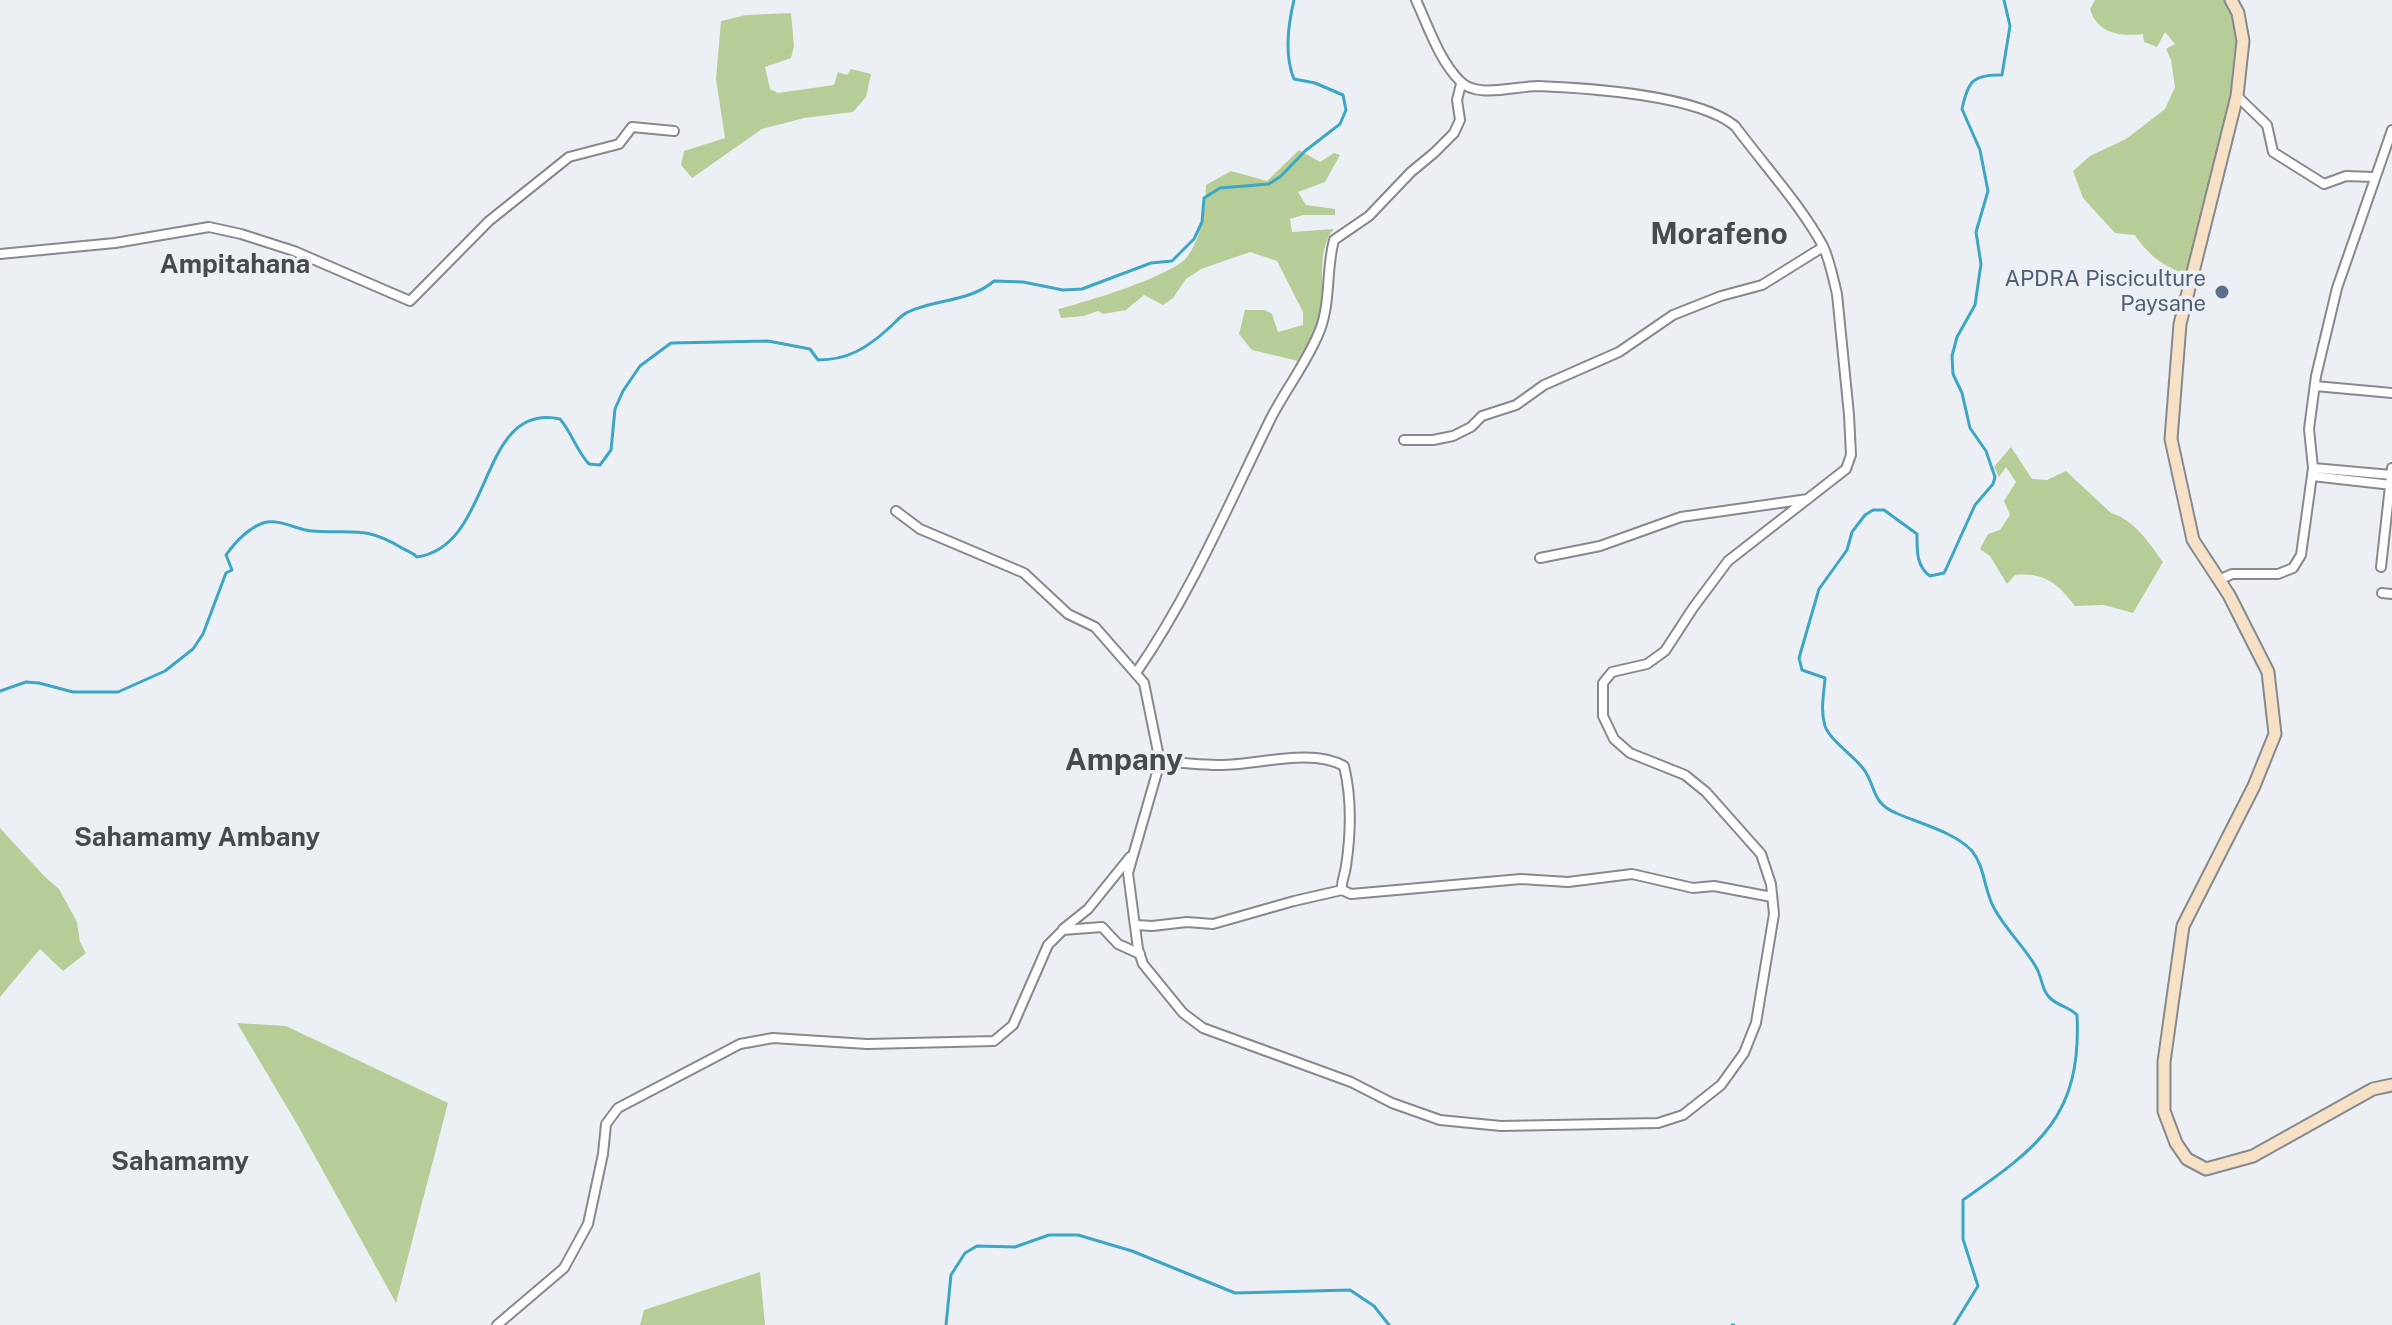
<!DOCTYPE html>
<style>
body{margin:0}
canvas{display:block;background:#ecf0f4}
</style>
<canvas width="2392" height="1325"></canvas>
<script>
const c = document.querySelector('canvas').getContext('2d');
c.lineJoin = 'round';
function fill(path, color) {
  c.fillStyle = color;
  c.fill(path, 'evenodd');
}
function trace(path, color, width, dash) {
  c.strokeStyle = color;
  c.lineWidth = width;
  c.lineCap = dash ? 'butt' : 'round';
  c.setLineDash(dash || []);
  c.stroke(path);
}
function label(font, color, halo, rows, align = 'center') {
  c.font = font + ' "Public Sans",sans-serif';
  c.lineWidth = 7;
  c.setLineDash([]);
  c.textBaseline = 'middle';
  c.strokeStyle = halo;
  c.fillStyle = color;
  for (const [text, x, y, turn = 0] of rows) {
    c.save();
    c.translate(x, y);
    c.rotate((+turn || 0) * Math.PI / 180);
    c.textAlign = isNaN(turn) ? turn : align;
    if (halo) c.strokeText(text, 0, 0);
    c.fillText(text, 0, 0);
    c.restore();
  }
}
fill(new Path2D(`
 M2095 0H2224C2237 22 2238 42 2237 67L2187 276C2165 266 2148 256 2135 235L2115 233 2083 198 2073 171 2090 156 2126 139 2165 109 2175 87 2171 60 2166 49 2175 44 2165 32 2157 47 2144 42 2143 34C2119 37 2097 33 2090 9Z
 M791 13 794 46 791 58 765 67 770 89 778 93 834 85 838 72 847 75 851 69 871 74 866 97 853 112 804 118 762 129 692 178 681 165 684 151 725 138 716 79 721 21 746 15Z
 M1299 150 1320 162 1334 153 1340 155 1325 182 1298 192 1306 205 1335 209V215H1303L1290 219 1292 232 1334 229C1316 250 1325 283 1321 309 1317 326 1308 346 1298 361L1252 350 1239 334 1245 310H1265L1272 314 1278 332 1303 325V312L1277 261 1250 252 1201 269 1186 279 1173 298 1163 305 1144 295 1126 310 1103 314 1098 311 1084 316 1061 318 1058 309C1084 303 1172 276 1187 257 1202 237 1205 209 1206 185L1231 171 1267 181Z
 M2011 447 2032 479 2047 480 2066 471 2111 513C2135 520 2149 543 2163 562L2133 613 2104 605 2075 606C2058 584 2045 572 2015 575L2007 584 1990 556 1980 549 1988 534 2000 530 2010 515 2004 501 2016 482 2006 467 1999 477 1994 467Z
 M0 828 44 876 59 889 77 922 80 942 86 953 63 971 40 949 0 997Z
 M237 1023 286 1026 448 1103 396 1303 297 1124Z
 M760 1272 765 1325H640L644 1310Z`), '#b7cd98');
trace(new Path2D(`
 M0 691 26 682 39 683 73 692H118L165 671 193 649 203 634 226 573 232 570 226 555C236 541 247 529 263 523 280 518 296 530 312 531 352 534 364 525 402 548 408 552 412 552 417 557 495 546 477 401 560 419 572 433 576 450 589 464L600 465 611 450 615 409 623 391 640 366 671 343 768 341 810 349 818 360C848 360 867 348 889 328 895 323 901 315 908 312 935 299 970 302 994 281L1023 282 1063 290 1082 289 1151 263 1172 261 1194 239 1202 222 1204 198 1220 188 1269 184 1281 176 1305 151 1340 124 1346 110 1343 95 1315 83 1294 79C1284 55 1288 25 1294 0
 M946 1325 951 1275 965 1253 977 1246 1015 1247 1049 1235H1078L1132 1251 1235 1293 1350 1290 1374 1306 1389 1325
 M1732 1325H1734
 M1954 1325 1978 1286 1963 1239V1200C2039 1147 2082 1116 2077 1015 2069 1007 2059 1006 2051 999 2041 990 2043 979 2036 967 2024 946 2005 929 1994 908 1984 890 1985 867 1972 851 1955 832 1918 823 1896 813 1872 803 1876 788 1865 771 1855 756 1831 742 1825 726 1820 710 1824 694 1825 678L1802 670 1799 658 1819 589 1847 550 1852 532 1865 515 1873 510H1884L1917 534C1917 550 1916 566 1930 576L1944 573 1946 569 1975 505 1993 484 1995 477 1986 451 1970 428 1962 393 1953 374 1952 356 1957 337 1975 305 1981 264 1976 232 1988 191 1980 150 1962 109C1968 81 1973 74 2002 75L2010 26 2004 0`), '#3da6c4', 3);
const street = new Path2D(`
 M2237 96 2267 125 2273 152 2324 184 2346 176 2374 177
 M0 254 115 243 209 227 241 234 294 251 410 301 489 221 569 157 619 144 632 127 674 131
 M2315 386 2392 393
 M1404 440H1433L1453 436 1471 427 1482 416 1516 405 1544 385 1619 352 1673 315 1721 296 1762 285 1823 247
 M2313 468 2392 475
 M2312 476 2392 485
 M896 511 920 529 1024 573 1068 614 1095 627 1144 683 1160 762 1128 873 1138 949 1143 964 1183 1013 1203 1028 1351 1082 1392 1103 1440 1120 1501 1126 1658 1123 1683 1115 1721 1085 1744 1053 1756 1023 1774 914 1771 884 1761 854 1706 792 1685 775 1630 753 1614 739 1603 716V683L1612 672 1647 664 1665 651 1693 608 1728 561 1846 469 1851 455 1849 415 1837 294C1833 278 1830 261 1823 246 1800 204 1764 165 1735 126 1697 95 1588 88 1538 86 1516 86 1476 99 1460 81 1439 60 1428 26 1416 0
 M1540 558 1600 546 1681 517 1808 499
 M2381 567 2392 468
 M2219 580 2232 574H2278L2293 568 2301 555 2313 468 2309 429 2316 376 2337 288 2392 130
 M2382 593 2392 594
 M1136 673C1190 595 1228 506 1270 420 1285 390 1308 361 1320 330 1331 301 1326 269 1334 240L1369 216 1411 172 1434 153 1454 133 1460 120 1457 100 1461 84
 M1160 762C1180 762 1199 765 1218 765 1255 766 1310 747 1344 766 1352 799 1351 833 1346 866 1345 875 1341 881 1342 890L1351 894 1521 879 1568 882 1632 874 1693 888 1714 886 1772 897
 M1136 925 1152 926 1187 922 1213 924 1294 901 1342 890
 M1063 929 1088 909 1130 857
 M497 1325 564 1268 588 1224 603 1154 606 1124 618 1108 740 1044 773 1038 867 1044 994 1041 1013 1025 1048 945 1063 930 1102 927 1118 944 1140 954`);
const secondary = new Path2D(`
 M2231 0 2238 13 2243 41 2237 96 2180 324 2171 439 2193 540 2229 595 2268 672 2275 734 2254 786 2183 926 2164 1062V1111L2176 1143 2187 1159 2206 1169 2253 1156 2373 1089 2392 1085`);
trace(street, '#86898d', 12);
trace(secondary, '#86898d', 15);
trace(street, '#fff', 8);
trace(secondary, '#f6e0c6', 11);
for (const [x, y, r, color] of [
 [2222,292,8,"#5c6f8a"]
]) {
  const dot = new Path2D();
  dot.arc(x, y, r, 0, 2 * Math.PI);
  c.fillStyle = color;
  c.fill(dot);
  trace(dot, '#ecf0f4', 3);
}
label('22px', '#4e5e75', '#ecf0f4', [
 ["APDRA Pisciculture",2206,279],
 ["Paysane",2206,304]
], 'right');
label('bold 26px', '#474a4d', '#ecf0f4', [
 ["Ampitahana",235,265],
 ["Sahamamy Ambany",197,838],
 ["Sahamamy",180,1162]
]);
label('bold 30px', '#474a4d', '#ecf0f4', [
 ["Morafeno",1719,235],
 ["Ampany",1124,761]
]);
</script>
